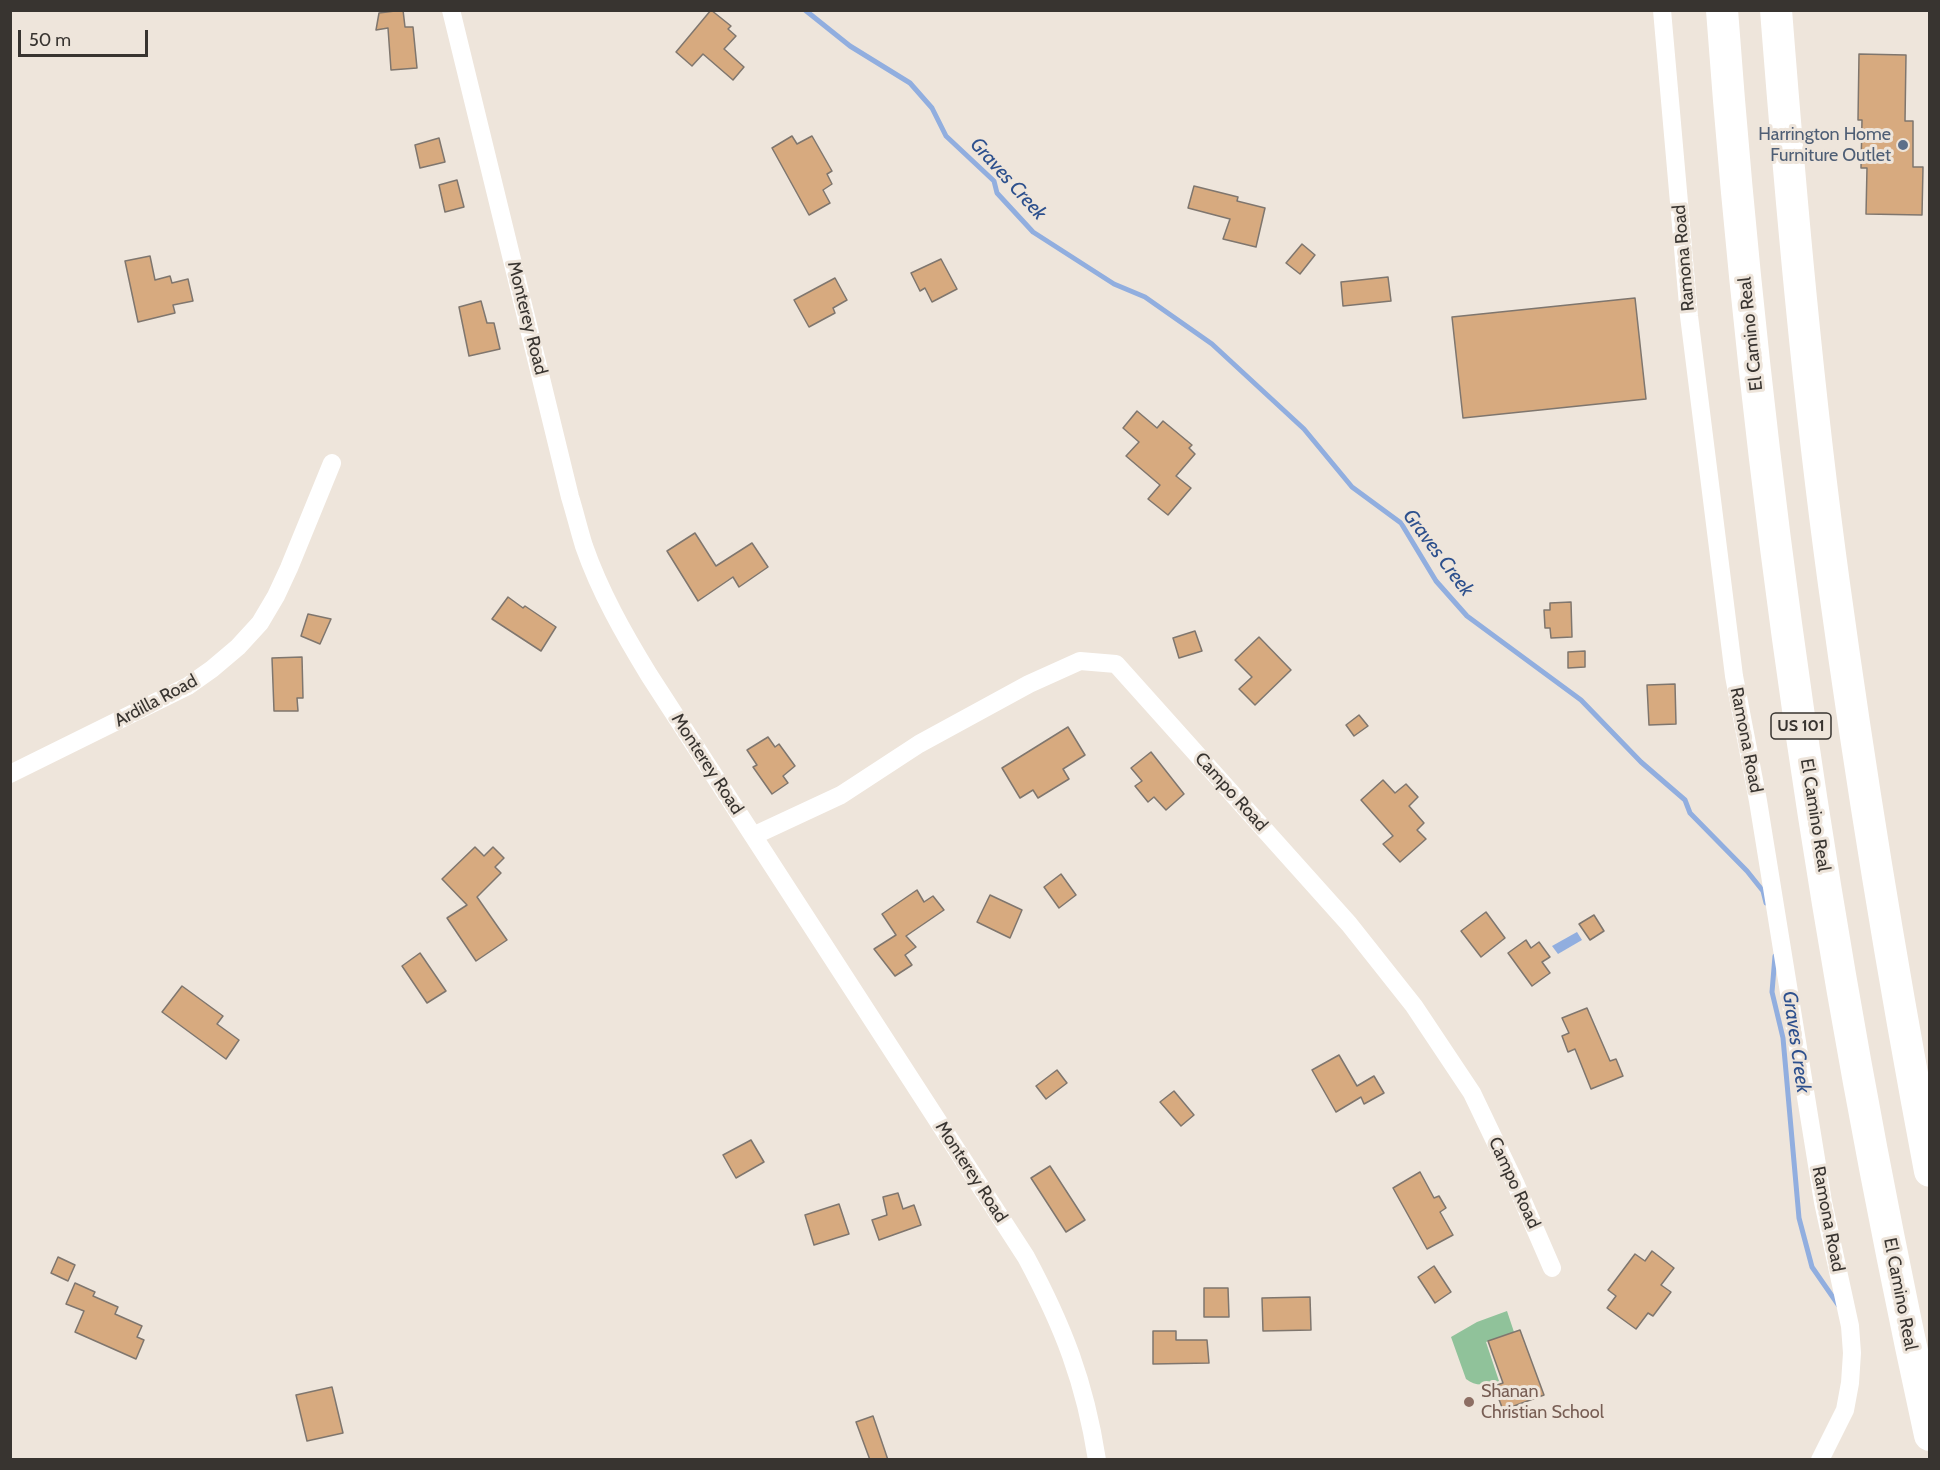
<!DOCTYPE html>
<style>
body{margin:0}
#map{position:relative;width:1940px;height:1470px;overflow:hidden;background:#eee5db;font-family:Cabin,sans-serif}
canvas{display:block}
.frame{position:absolute;inset:0;border:12px solid #383430;pointer-events:none}
.scale{position:absolute;left:18px;top:30px;width:130px;height:27px;box-sizing:border-box;border:3px solid #383430;border-top:0;padding-left:8px;font-size:18px;line-height:21px;white-space:nowrap;color:#383430;-webkit-text-stroke:4px #eee5db;paint-order:stroke}
</style>
<div id="map">
<canvas width="1940" height="1470"></canvas>
<div class="frame"></div>
<div class="scale">50 m</div>
</div>
<script>
const c = document.querySelector('canvas').getContext('2d');
c.lineJoin = 'round';
function fill(path, color) {
  c.fillStyle = color;
  c.fill(path, 'evenodd');
}
function trace(path, color, width, dash) {
  c.strokeStyle = color;
  c.lineWidth = width;
  c.lineCap = dash ? 'butt' : 'round';
  c.setLineDash(dash || []);
  c.stroke(path);
}
function label(font, color, halo, rows, align = 'center') {
  c.font = font + ' Cabin,sans-serif';
  c.lineWidth = 6;
  c.setLineDash([]);
  c.textBaseline = 'middle';
  c.strokeStyle = halo;
  c.fillStyle = color;
  for (const [text, x, y, turn = 0] of rows) {
    c.save();
    c.translate(x, y);
    c.rotate((+turn || 0) * Math.PI / 180);
    c.textAlign = isNaN(turn) ? turn : align;
    if (halo) c.strokeText(text, 0, 0);
    c.fillText(text, 0, 0);
    c.restore();
  }
}
fill(new Path2D(`
 M1507 1311 1514 1332 1486 1342 1499 1381C1487 1384 1477 1388 1466 1379L1451 1337 1477 1322Z`), '#90c29a');
fill(new Path2D(`
 M1577 932 1582 940 1558 954 1552 946Z`), '#91aedf');
trace(new Path2D(`
 M805 10 850 46 910 83 932 108 946 136 994 181 997 193 1033 232 1114 284 1145 297 1212 344 1304 429 1352 487 1401 523 1436 581 1467 616 1581 700 1641 762 1685 800 1690 813 1747 871 1763 891 1766 903
 M1775 956 1772 992 1783 1038 1799 1218 1812 1267 1839 1306`), '#91aedf', 5);
const building = new Path2D(`
 M403 10 405 27H413L417 68 391 70 388 28 376 30 379 13Z
 M711 10 731 26 728 29 736 36 724 49 744 67 733 80 703 54 692 66 676 52Z
 M1859 54 1906 55 1905 121H1913V167H1923L1922 215 1866 214 1867 168H1861L1862 120H1858Z
 M792 136 797 144 812 136 832 171 827 174 832 184 823 190 830 203 809 215 772 148Z
 M439 138 445 162 420 168 415 145Z
 M457 180 464 207 445 212 439 185Z
 M1194 186 1238 197 1237 201 1265 208 1256 247 1223 239 1230 219 1188 208Z
 M1302 244 1315 255 1300 274 1286 263Z
 M150 256 155 280 170 276 172 283 188 279 193 301 173 305 175 313 138 322 125 261Z
 M941 259 957 289 932 302 925 288 920 291 911 273Z
 M1388 277 1391 301 1343 306 1341 282Z
 M835 278 847 300 833 308 835 313 809 327 794 300Z
 M1635 298 1646 399 1463 418 1452 317Z
 M481 301 487 323H494L500 349 469 356 459 307Z
 M1137 411 1157 428 1163 421 1192 445 1189 448 1195 454 1176 476 1191 488 1168 515 1148 499 1160 485 1126 456 1139 442 1123 428Z
 M695 533 716 566 752 543 768 567 739 587 733 577 698 601 667 551Z
 M508 597 523 608 525 606 556 627 541 651 492 619Z
 M1571 602 1572 637 1551 638 1550 628H1545L1544 610H1550V603Z
 M308 614 331 619 320 644 301 636Z
 M1195 631 1202 651 1179 658 1173 638Z
 M1259 637 1291 670 1255 705 1239 689 1252 677 1235 660Z
 M1585 651V667L1568 668V652Z
 M302 657 303 698H297L298 711H274L272 658Z
 M1675 684 1676 724 1649 725 1647 685Z
 M1359 715 1368 726 1354 736 1346 725Z
 M1068 727 1085 755 1063 769 1069 779 1038 798 1033 790 1020 798 1002 768Z
 M768 737 775 747 779 744 795 766 783 776 788 783 772 794 753 767 757 765 747 750Z
 M1151 752 1184 794 1166 810 1154 797 1148 802 1135 786 1142 781 1131 768Z
 M1383 780 1395 793 1406 784 1418 797 1409 806 1424 823 1417 830 1426 839 1400 862 1383 844 1393 836 1361 800Z
 M475 847 484 856 493 847 504 858 495 867 501 873 477 897 507 940 476 961 447 918 467 905 442 879Z
 M1061 874 1076 895 1059 908 1044 887Z
 M917 890 924 902 933 896 944 910 906 936 916 947 905 955 912 965 895 976 874 949 896 935 882 914Z
 M990 895 1022 910 1010 938 977 922Z
 M1486 912 1505 938 1481 957 1461 931Z
 M1594 915 1604 931 1590 940 1579 924Z
 M1526 940 1531 948 1539 942 1550 957 1542 962 1550 973 1532 986 1508 953Z
 M420 953 446 991 427 1003 402 966Z
 M182 986 223 1016 217 1024 239 1040 226 1059 162 1012Z
 M1587 1008 1610 1061 1616 1059 1623 1076 1591 1089 1575 1049 1568 1052 1562 1036 1569 1033 1562 1018Z
 M1339 1055 1357 1086 1374 1076 1384 1093 1364 1104 1361 1097 1336 1112 1312 1070Z
 M1057 1070 1067 1083 1046 1099 1036 1086Z
 M1174 1091 1194 1115 1181 1126 1160 1102Z
 M751 1140 764 1162 736 1178 723 1155Z
 M1050 1166 1085 1220 1066 1232 1031 1178Z
 M1420 1172 1434 1198 1439 1196 1446 1208 1440 1212 1453 1235 1427 1249 1393 1188Z
 M898 1193 903 1209 914 1205 921 1225 879 1240 872 1220 887 1215 883 1197Z
 M839 1204 849 1234 814 1245 805 1215Z
 M1652 1251 1674 1268 1661 1285 1671 1292 1653 1316 1648 1313 1636 1329 1607 1308 1616 1296 1608 1290 1635 1254 1645 1261Z
 M58 1257 75 1265 68 1281 51 1273Z
 M1434 1266 1451 1292 1435 1303 1418 1277Z
 M75 1283 95 1292 93 1296 118 1307 115 1314 142 1326 137 1337 144 1340 136 1359 75 1332 84 1311 66 1304Z
 M1204 1288H1228L1229 1317H1204Z
 M1310 1297 1311 1330 1263 1331 1262 1298Z
 M1520 1330 1544 1395 1503 1410 1494 1386 1503 1383 1488 1341Z
 M1153 1331H1176V1340H1207L1209 1363 1153 1364Z
 M332 1387 343 1433 307 1441 296 1395Z
 M873 1416 888 1460H870L856 1422Z`);
fill(building, '#d7aa7f');
trace(building, '#7f766e', 1.5);
trace(new Path2D(`
 M451 10 570 497C575 513 579 530 584 546 600 592 624 634 649 675L1026 1257C1063 1326 1085 1382 1097 1460
 M1662 10 1689 316 1734 676 1758 801 1823 1202 1850 1326 1852 1353 1850 1383 1845 1410 1820 1460
 M10 774 188 686 212 669 238 647 260 623 276 596 289 568 332 463
 M753 836 841 795 919 744 1029 684 1080 661 1116 664 1349 924 1414 1006 1472 1093 1516 1185 1552 1268`), '#fff', 18);
trace(new Path2D(`
 M1722 10C1757 489 1827 966 1930 1435
 M1776 10C1791 202 1808 394 1834 584 1861 781 1893 976 1930 1171`), '#fff', 32);
for (const [x, y, r, color] of [
 [1903,145,6,"#5c6f8a"],
 [1469,1402,6,"#8d6e63"]
]) {
  const dot = new Path2D();
  dot.arc(x, y, r, 0, 2 * Math.PI);
  c.fillStyle = color;
  c.fill(dot);
  trace(dot, '#eee5db', 2);
}
for (const [x, y, w] of [
 [1801,726,60]
]) {
  const box = new Path2D();
  box.roundRect(x - w / 2, y - 13, w, 26, 4.5);
  c.fillStyle = '#eee5db';
  c.fill(box);
  trace(box, '#383430', 1.5);
}
label('bold 16px', '#383430', null, [
 ["US 101",1801,726]
]);
label('18px', '#4e5e75', '#eee5db', [
 ["Harrington Home",1891,135],
 ["Furniture Outlet",1891,156]
], 'right');
label('18px', '#383430', '#eee5db', [
 ["Ramona Road",1684,258,-95],
 ["Monterey Road",527,318,76],
 ["El Camino Real",1751,334,-96],
 ["Ardilla Road",156,701,-28],
 ["Ramona Road",1746,740,79],
 ["Monterey Road",707,764,57],
 ["Campo Road",1231,792,48],
 ["El Camino Real",1815,815,81],
 ["Monterey Road",971,1172,57],
 ["Campo Road",1514,1183,65],
 ["Ramona Road",1828,1219,79],
 ["El Camino Real",1900,1294,79]
]);
label('18px', '#785e54', '#eee5db', [
 ["Shanan",1481,1392],
 ["Christian School",1481,1413]
], 'left');
label('italic 20px', '#2d508d', '#eee5db', [
 ["Graves Creek",1008,179,48],
 ["Graves Creek",1438,553,53],
 ["Graves Creek",1796,1042,82]
]);
</script>
